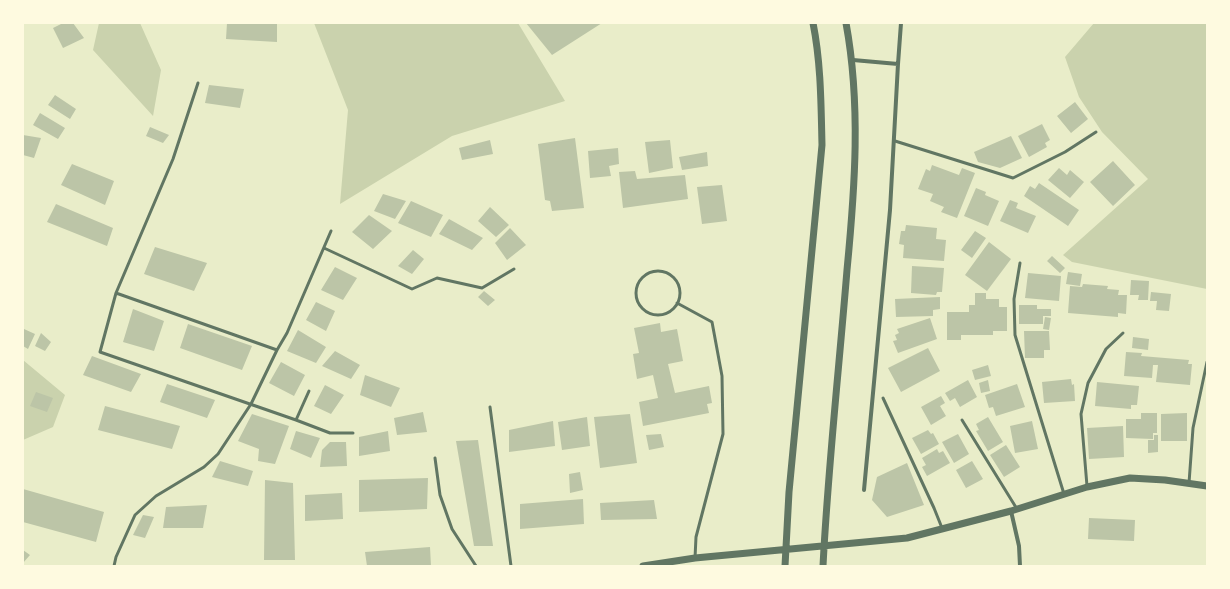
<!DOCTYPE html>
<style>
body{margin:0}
#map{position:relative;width:1230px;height:589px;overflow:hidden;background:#e9edc9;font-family:Manrope,sans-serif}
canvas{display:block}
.frame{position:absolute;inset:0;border:24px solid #fefae0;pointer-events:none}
</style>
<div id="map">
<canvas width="1230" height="589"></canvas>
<div class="frame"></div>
</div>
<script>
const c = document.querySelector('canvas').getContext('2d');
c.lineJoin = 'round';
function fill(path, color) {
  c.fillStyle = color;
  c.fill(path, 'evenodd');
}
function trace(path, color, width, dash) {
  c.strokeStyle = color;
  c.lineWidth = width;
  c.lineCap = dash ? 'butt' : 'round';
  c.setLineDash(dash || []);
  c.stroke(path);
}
fill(new Path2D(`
 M99 23H140L161 70 153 116 93 50Z
 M314 23H518L565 101 452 136 340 204 348 110Z
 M1094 23H1207V289L1072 262 1063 255 1148 179 1102 132 1079 97 1065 57Z
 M23 360 65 395 53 427 23 440Z`), '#cad2ad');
fill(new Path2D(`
 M63 23H73L84 38 63 48 53 28Z
 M227 23H277V42L226 39Z
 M526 23H602L552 55Z
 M209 85 244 89 240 108 205 103Z
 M55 95 76 109 70 119 48 105Z
 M1075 102 1088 119 1071 133 1057 116Z
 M40 113 65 128 58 139 33 125Z
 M1042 124 1050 140 1045 143 1047 147 1029 157 1018 136Z
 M150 127 169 135 163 143 146 136Z
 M23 135 41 138 34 158 23 155Z
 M1011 136 1022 158 1000 168 978 162 974 152Z
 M575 138 584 208 552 211 550 201 545 200 538 144Z
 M490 140 493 154 462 160 459 148Z
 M670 140 673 168 649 173 645 142Z
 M618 148 619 164 609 166 611 176 590 178 588 151Z
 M707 152 708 166 682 170 679 157Z
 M1113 161 1135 185 1113 206 1090 182Z
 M72 164 114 181 105 205 61 185Z
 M932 165 959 175 962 168 975 173 957 218 941 212 944 207 930 201 933 194 918 189 926 169 930 171Z
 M1059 168 1067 175 1070 170 1084 182 1070 198 1048 180Z
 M635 171 637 179 685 175 688 199 623 208 619 172Z
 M1039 183 1079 210 1068 226 1024 196 1030 186 1035 189Z
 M722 185 727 221 702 224 697 187Z
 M976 188 986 192 985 195 999 201 988 226 964 216Z
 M383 194 406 201 395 219 374 211Z
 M1010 200 1018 203 1016 208 1036 216 1028 233 1000 221Z
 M411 201 443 215 431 237 398 223Z
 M56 204 113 228 107 246 47 222Z
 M490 207 509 225 496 237 478 221Z
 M369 215 392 231 373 249 352 232Z
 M449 219 483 238 472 250 439 234Z
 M906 225 937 228 936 239 946 240 944 261 903 258 904 245 899 244 901 231H905Z
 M510 228 526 245 507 260 495 243Z
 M975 231 986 238 972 258 961 250Z
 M989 242 1011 259 987 291 965 275Z
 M155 247 207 263 194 291 144 274Z
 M413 250 424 259 412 274 398 266Z
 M1052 256 1065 268 1060 273 1047 261Z
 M912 266 944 268 942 292H937L936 295 911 293Z
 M335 267 357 278 343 300 321 290Z
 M1068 272 1082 274 1080 286 1066 284Z
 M1028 273 1061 276 1059 301 1025 298Z
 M1131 280 1149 281 1148 300H1138L1139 295H1130Z
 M1083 284 1108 286 1107 289 1119 290 1118 295H1127L1126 314 1118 313V317L1068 313 1070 286 1082 287Z
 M484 291 495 300 488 306 478 297Z
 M1151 292 1171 294 1169 311 1156 310 1157 301H1150Z
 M975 293H986V299H999V307H1007V331H993V335H961V340H947V312H969V305H975Z
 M940 297V309L933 310V316L896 317 895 299Z
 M316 302 335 311 326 331 306 320Z
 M1019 305H1037V309H1051V316H1043V324H1019Z
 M133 309 164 321 154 351 123 342Z
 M1045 317 1051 318 1049 330 1043 329Z
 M930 318 937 339 898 353 893 341 897 340 895 335 899 333 897 329Z
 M660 323 661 332 677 329 683 361 668 364 675 393 709 386 712 403 707 404 709 413 643 426 639 402 658 398 653 375 637 379 633 354 639 353 634 328Z
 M188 324 252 346 242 370 180 348Z
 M24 329 35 334 28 349 23 346Z
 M298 330 326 347 316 363 287 351Z
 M1024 331H1049L1050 350H1044V358H1025Z
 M41 333 51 342 45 351 35 346Z
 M1133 337 1149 339 1148 350 1132 348Z
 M928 348 940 371 901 392 888 368Z
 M335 351 360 365 351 379 322 366Z
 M1126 352 1142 353 1141 356 1189 360 1188 364H1192L1190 385 1156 382 1158 365H1153L1152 378 1124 376Z
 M92 356 141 374 131 392 83 375Z
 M281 362 305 375 294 396 269 383Z
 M988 365 991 376 975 380 972 370Z
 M365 375 400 388 391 407 360 395Z
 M1071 379 1072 385 1074 384 1075 401 1044 403 1042 382Z
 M968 380 977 397 960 407 955 398 950 401 945 393Z
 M988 380 990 391 981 393 979 383Z
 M1097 382 1139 386 1137 405H1131V409L1095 406Z
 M167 384 215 400 207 418 160 402Z
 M1017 384 1025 407 996 416 993 407 989 408 985 395Z
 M325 385 344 395 331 414 314 406Z
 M36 392 53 398 47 412 30 406Z
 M941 396 945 403 940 406 946 416 931 425 921 407Z
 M105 406 180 426 172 449 98 430Z
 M423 412 427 432 397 435 394 418Z
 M1141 413H1157V433H1153V439L1126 438V419H1141Z
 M1187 413V441H1161V414Z
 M252 414 289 426 275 464 258 461 259 449 238 441Z
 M630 414 637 463 600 468 594 417Z
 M587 417 590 446 562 450 558 422Z
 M988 417 1003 442 988 451 976 431 979 430 976 424Z
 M553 421 555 446 509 452V430Z
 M1032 421 1038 449 1015 453 1010 426Z
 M1123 426 1124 457 1089 459 1087 428Z
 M928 430 931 434 933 433 939 444 921 454 912 438Z
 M296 431 320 438 311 458 290 449Z
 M388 431 390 451 359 456V437Z
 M661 434 664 447 649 450 646 435Z
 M958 434 969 454 954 463 942 442Z
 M1154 435H1158V452L1148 453V440H1154Z
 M478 440 493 546H474L456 441Z
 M330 442H346L347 466 320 467 322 450Z
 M1006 445 1020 467 1004 477 990 455Z
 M937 449 939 453 943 451 950 463 927 476 922 467 926 465 922 458Z
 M220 461 253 471 248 486 212 477Z
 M972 461 983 479 966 488 956 470Z
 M907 463 924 505 887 517 872 500 877 477Z
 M580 472 583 490 570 493 569 474Z
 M428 478 427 509 359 512V480Z
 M265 480 293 483 295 560H264Z
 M23 489 104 512 96 542 23 522Z
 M342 493 343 519 305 521V495Z
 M583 499 584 524 520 529V504Z
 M654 500 657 519 601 520 600 503Z
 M207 505 203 528H163L166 507Z
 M143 515 154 517 145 538 133 535Z
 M1089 518 1135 520 1134 541 1088 539Z
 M430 547 431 566H367L365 552Z
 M23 550 30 555 23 563Z`), '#bcc5a7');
trace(new Path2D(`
 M895 141 1013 178 1065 152 1096 132
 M324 248 412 289 437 278 482 288 514 269
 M1020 263 1014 299 1015 335 1064 494
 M636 293a22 22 0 1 1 44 0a22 22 0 1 1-44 0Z
 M116 293 173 159 198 83
 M677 303 712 322 722 376 723 434 696 537 695 558
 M277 350 116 293 100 352 296 420 309 391
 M883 398 934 508 942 528
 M490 407 511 566
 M296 420 330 433H353
 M962 420 1017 509
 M435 458 440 495 452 529 476 566
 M1189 483 1193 428 1207 362
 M1087 486 1081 414 1088 383 1106 349 1123 333
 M114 566 116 557 135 515 156 496 204 467 218 454 251 404 277 350 287 333 331 231`), '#617663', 3);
trace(new Path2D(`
 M853 60 898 64 890 210 864 490
 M898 64 901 23
 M1011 511 1019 546 1020 566`), '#617663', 4);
trace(new Path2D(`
 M643 566 695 558 907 538 1011 511 1087 487 1130 478 1165 480 1207 486
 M785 566 789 492 822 145C821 104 821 63 813 23
 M823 566C828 467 839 369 847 270 855 187 861 105 846 23`), '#617663', 7);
</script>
